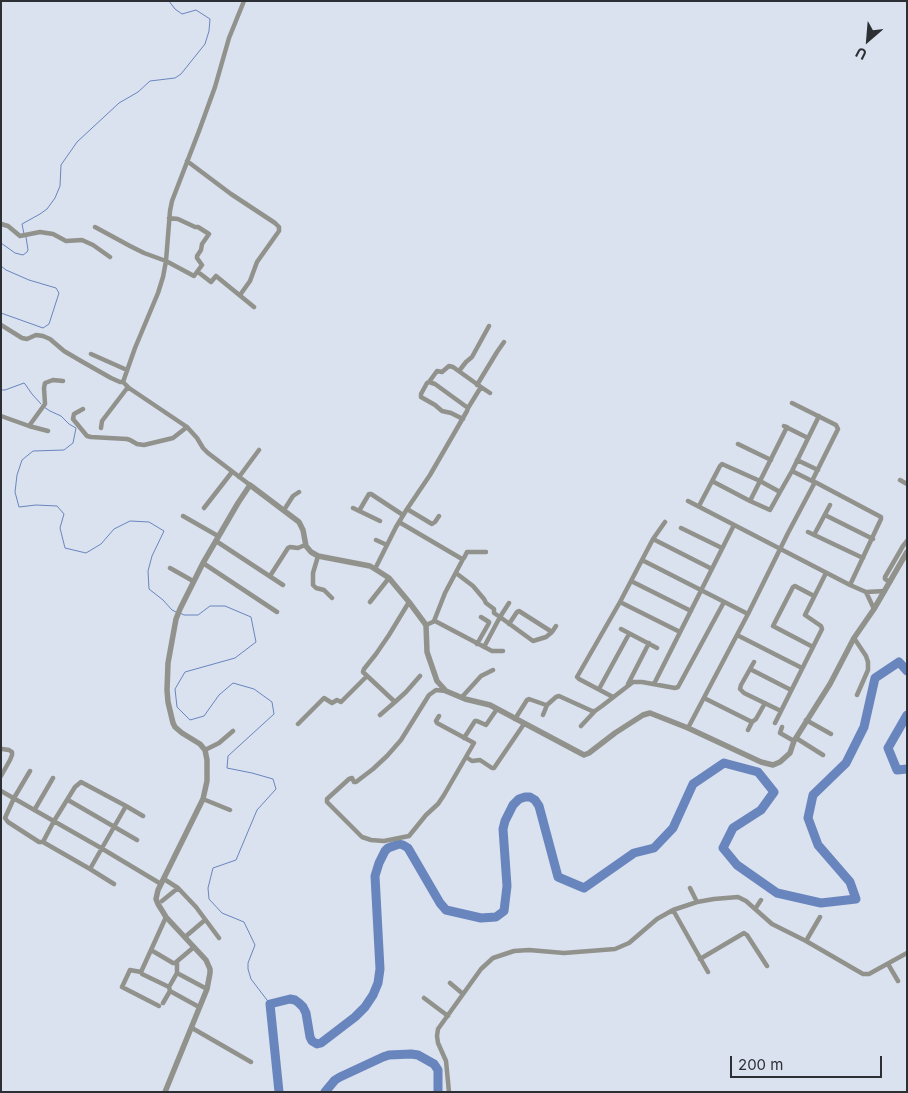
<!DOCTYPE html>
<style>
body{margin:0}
#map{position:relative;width:908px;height:1093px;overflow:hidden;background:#dae1ef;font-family:Inter,sans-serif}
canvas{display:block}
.frame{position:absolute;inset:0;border:2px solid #2c2f34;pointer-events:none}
.north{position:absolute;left:843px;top:15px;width:50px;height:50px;-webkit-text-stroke:4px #dae1ef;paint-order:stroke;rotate:207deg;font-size:14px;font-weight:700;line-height:20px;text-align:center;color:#2c2f34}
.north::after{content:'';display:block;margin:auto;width:18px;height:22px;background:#2c2f34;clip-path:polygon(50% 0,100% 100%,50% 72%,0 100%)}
.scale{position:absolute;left:730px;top:1056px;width:152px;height:22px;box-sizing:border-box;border:2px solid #2c2f34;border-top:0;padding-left:6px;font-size:15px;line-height:18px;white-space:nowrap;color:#2c2f34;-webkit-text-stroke:4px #dae1ef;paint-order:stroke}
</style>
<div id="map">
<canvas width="908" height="1093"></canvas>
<div class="frame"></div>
<div class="north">U</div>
<div class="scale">200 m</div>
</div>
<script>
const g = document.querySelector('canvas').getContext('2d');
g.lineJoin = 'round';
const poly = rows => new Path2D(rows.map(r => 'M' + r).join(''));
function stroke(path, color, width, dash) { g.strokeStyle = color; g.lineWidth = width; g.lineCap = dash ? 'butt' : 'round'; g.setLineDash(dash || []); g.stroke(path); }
stroke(poly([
 [24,234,22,224,40,214,47,209,55,198,60,186,61,165,77,142,119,103,138,92,150,81,175,78,181,74,205,44,209,31,210,19,196,10,182,14,175,9,169,1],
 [1,243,15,253,23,255,27,252,28,250,26,237],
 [1,266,6,270,29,280,56,288,59,293,49,324,43,328,1,313],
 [1,390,5,390,24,383,25,384,32,394,41,404],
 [44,407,50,411,61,416,69,424,76,428,73,443,64,450,33,451,22,460,17,475,15,492,19,507,36,505,57,506,64,514,60,528,65,548,86,553,101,544,114,529,130,521,149,522,164,531,152,556,148,571,149,589,163,600,172,610,176,612],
 [180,613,184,615,198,615,210,606,225,606,251,617,256,642,235,658,185,672,175,689,177,707,190,720,204,716,219,695,233,683,254,689,272,702,274,714,228,756,227,768,252,773,273,779,276,789,257,810,236,860,213,868,208,888,209,899,222,913,244,922,255,945,248,963,248,969,251,979,270,1004]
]), '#6985bd', 1);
stroke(poly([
 [907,715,888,748,897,770,907,769],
 [279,1092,270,1004,290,999,295,1000,299,1003,303,1007,306,1013,310,1037,312,1041,317,1044,321,1043,355,1017,365,1007,373,995,378,983,380,969,375,876,379,863,385,851,388,848,399,844,403,845,408,848,440,903,446,910,481,918,496,917,504,911,507,886,503,829,505,821,513,805,519,799,525,797,530,797,535,800,539,806,558,877,584,888,634,853,654,848,673,828,693,784,724,763,758,772,774,792,761,810,733,828,723,848,737,865,777,893,821,903,856,899,850,882,818,845,808,818,813,795,846,763,864,727,875,678,899,662,907,671],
 [325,1092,335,1080,340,1077,383,1057,389,1055,411,1054,418,1055,434,1064,438,1070,438,1092]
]), '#6985bd', 9);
stroke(poly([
 [244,1,229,38,215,87,199,131,172,201,170,211,166,261,163,277,158,293,135,348,123,382,129,388,187,427,197,438,203,448,208,453,250,485],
 [187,161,231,194,275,223,279,227,279,231,257,262,250,281,240,295],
 [1,224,8,226,20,236,40,232,53,234,66,241,82,240,93,245,110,257],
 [95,227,130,246,144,253,166,261,194,276,202,265,197,258,197,256,201,250,202,244,209,234,198,227,195,227,178,219,169,218],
 [198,272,211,282,216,276,254,307],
 [1,325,22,338,27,339,36,335,43,336,50,339,64,351,81,361,111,378,120,382,123,382],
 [91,354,127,370],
 [459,371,466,362,472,357,489,326],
 [429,382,437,371,442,372,449,366,453,367,481,387,468,408],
 [477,385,497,352,504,342],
 [481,387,490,393],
 [83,409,74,414,73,419,87,436,91,437,127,439,130,440,137,444,144,445,173,438,187,427],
 [1,416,29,426,48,431],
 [29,426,45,404,44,388,45,383,53,380,63,381],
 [784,426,808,438],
 [101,428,102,421,128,387],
 [738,444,771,460],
 [797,460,818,470],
 [792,471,812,481],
 [239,477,259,450],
 [900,480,907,484],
 [712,481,750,501],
 [815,482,881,517,881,519,850,585],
 [780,492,770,510,750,501,787,427],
 [688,501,850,585,866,592,885,591],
 [699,506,720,466,722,464,760,481,780,492,792,471,819,416],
 [204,508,232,472],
 [353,508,380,521],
 [407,509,432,524,435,522,439,516],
 [284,510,293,496,299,492],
 [359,511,369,494,371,494,403,515],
 [825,515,873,539],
 [183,516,218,536],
 [399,522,462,559,464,558,467,552,486,552],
 [681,528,722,548],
 [808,532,863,558],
 [814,535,830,505],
 [653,539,712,569],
 [376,540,387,545],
 [216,541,283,585],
 [318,556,313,573,313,585,316,588,324,590,332,598],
 [642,560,748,614],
 [203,563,277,612],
 [170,568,193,581],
 [375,569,396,527,407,509,430,475,467,411,468,408,435,384,429,382,427,383,421,394,421,397,435,405,442,411,451,413,463,419],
 [456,573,473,586,484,599,486,603,494,609,494,613,500,617,509,603],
 [270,576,288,548,290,547,298,548,305,545],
 [631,581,653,539,665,522],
 [890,582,885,579,885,577,903,546,907,541],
 [866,592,874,609],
 [370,602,389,578],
 [409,602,389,635,376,654,364,669,363,672,395,702,406,692,420,676],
 [434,621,445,593,463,559],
 [509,624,517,612,519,611,552,632],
 [426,625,435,621,492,651,503,651],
 [621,629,657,648],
 [680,632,620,602,631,581,691,611],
 [737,635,802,668],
 [854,638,866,656,868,662,868,670,857,695],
 [477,644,489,623,489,622,481,617],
 [484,647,500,617,533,641,546,637,552,632,556,626],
 [813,647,773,626,793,587,795,586,814,596],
 [754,662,741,685,740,689,744,693,781,711,822,629,821,626,805,615,826,573],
 [750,669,791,690],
 [628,684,649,643],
 [654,684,734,525],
 [599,689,629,634],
 [462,697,481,676,493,670],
 [613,697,579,679,577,677,620,602],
 [704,698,752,722,756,719,765,703],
 [380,715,395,702],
 [543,715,547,705],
 [439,716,436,721,437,723,474,743,444,795,438,804,426,815,409,836,384,841,371,840,362,837,327,802,327,799,349,779,352,778,354,782,356,782,373,769,387,756,401,740,429,695,436,690,446,691],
 [515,719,527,700,529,699,546,705,547,705,556,697,559,696,592,711,595,711,602,706,633,682,642,682,675,688,678,687,724,602],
 [806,720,831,734],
 [775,723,781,711],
 [298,724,324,698,332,703,337,700,341,702,367,676],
 [581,726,595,711],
 [782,727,780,733,794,741],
 [688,728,748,614,788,533,815,482,812,481,838,429,836,425,792,403],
 [748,730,752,722],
 [464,738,475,721,477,721,486,725,497,709],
 [796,738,823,755],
 [205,750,219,743,233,731],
 [466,757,472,761,480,760,492,768,494,768,524,724],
 [30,771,14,798,5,818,8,822,39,842,43,842,44,840,54,821,75,787,81,782,126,806,90,869,43,842],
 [1,776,10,760,12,755,12,752,9,750,2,749],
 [1,791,101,848,161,884],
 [203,799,230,810],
 [68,800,137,840],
 [126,806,143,816],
 [35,809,53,778],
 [90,869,114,884],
 [164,879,178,888,196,907,219,938],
 [690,888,697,902],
 [162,901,178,888],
 [755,909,761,900],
 [673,910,708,972],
 [166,917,141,972,142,974,169,987],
 [185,937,205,920],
 [806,941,820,917],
 [151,950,173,963,175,963,194,947],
 [700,959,744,933,747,935,767,966],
 [177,963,177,973,169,987,170,991,199,1007],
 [888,964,898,981],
 [141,972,130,970,122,987,159,1006],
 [177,973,207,989],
 [450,983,463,994],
 [424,998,448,1016],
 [163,1003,170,991],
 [192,1028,251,1062],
 [449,1092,446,1061,438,1043,437,1036,438,1029,481,969,493,958,514,951,529,950,564,953,615,949,629,943,657,919,673,910,697,902,714,899,738,897,746,901,772,924,806,941,863,974,869,974,907,953]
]), '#91928c', 4.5);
stroke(poly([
 [165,1092,207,989,210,973,210,969,206,960,166,917,158,904,156,899,158,890,203,799,207,781,207,760,205,750,200,744,182,733,175,727,173,723,168,702,167,690,168,663,176,619,180,609,203,563,238,503,250,485,299,522,303,530,306,546,311,552,318,556,370,566,375,569,389,578,409,602,426,625,427,652,437,681,446,691,465,699,490,705,584,755,589,753,615,733,643,715,650,713,688,728,761,762,773,765,780,762,790,753,794,741,830,684,854,638,874,609,907,552]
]), '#91928c', 5.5);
</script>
